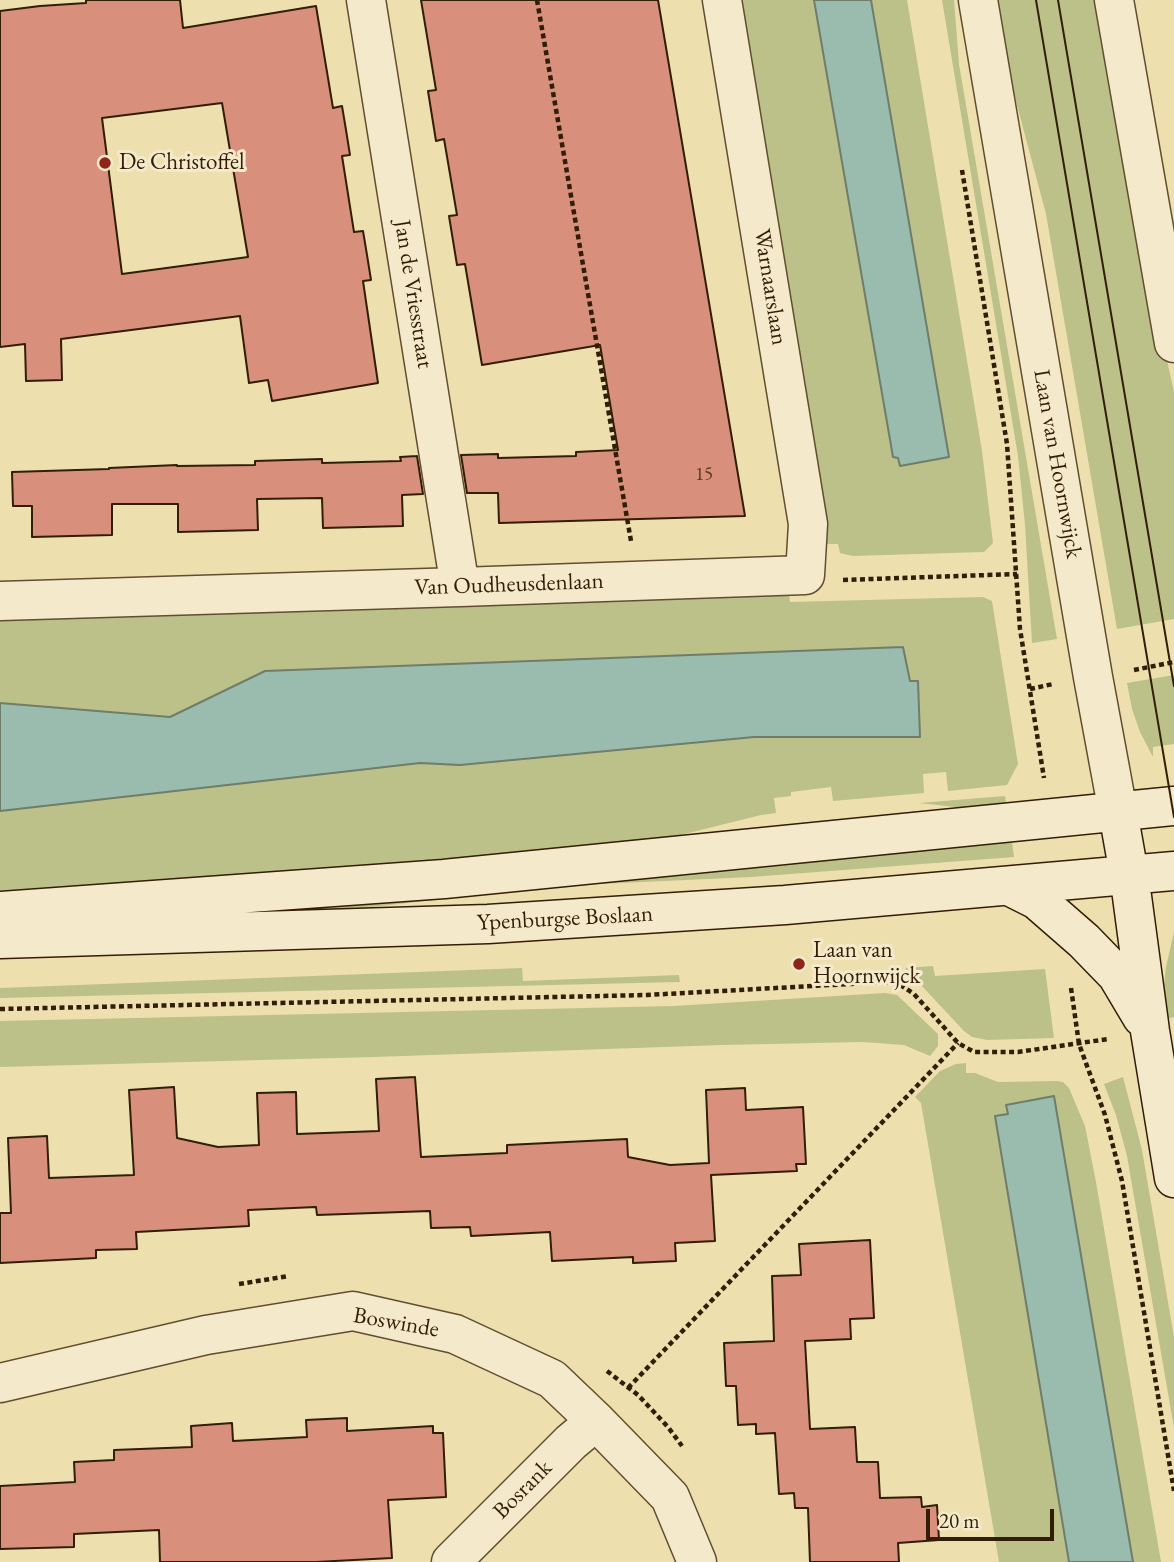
<!DOCTYPE html>
<style>
body{margin:0}
#map{position:relative;width:1174px;height:1562px;overflow:hidden;background:#eedfaf;font-family:"EB Garamond",serif}
canvas{display:block}
.scale{position:absolute;left:926px;top:1509px;width:128px;height:32px;box-sizing:border-box;border:4px solid #321e05;border-top:0;padding-left:9px;font-size:21px;line-height:24px;white-space:nowrap;color:#321e05;-webkit-text-stroke:5px #f4eacb;paint-order:stroke}
</style>
<div id="map">
<canvas width="1174" height="1562"></canvas>
<div class="scale">20 m</div>
</div>
<script>
const g = document.querySelector('canvas').getContext('2d');
g.lineJoin = 'round';
function fillPath(path, color) { g.fillStyle = color; g.fill(path, 'evenodd'); }
const poly = rows => new Path2D(rows.map(r => 'M' + r).join(''));
function stroke(path, color, width, dash) { g.strokeStyle = color; g.lineWidth = width; g.lineCap = dash ? 'butt' : 'round'; g.setLineDash(dash || []); g.stroke(path); }
function drawText(font, color, halo, rows, align = 'center') {
  g.font = font + ' "EB Garamond",serif'; g.lineWidth = 6; g.setLineDash([]); g.textBaseline = 'middle'; g.strokeStyle = halo; g.fillStyle = color; for (const [text, x, y, turn = 0] of rows) {
    g.save(); g.translate(x, y); g.rotate((+turn || 0) * Math.PI / 180); g.textAlign = isNaN(turn) ? turn : align; if (halo) g.strokeText(text, 0, 0); g.fillText(text, 0, 0); g.restore();
  }
}
fillPath(poly([
 [735,0,814,0,893,457,898,458,900,466,949,457,871,0,907,0,982,451,993,543,984,552,853,556,840,553,838,544,827,544],
 [942,0,954,0,959,64,1057,639,1032,643,1025,525,1018,456],
 [989,0,1103,0,1160,329,1174,392,1174,619,1117,629,1046,214],
 [789,592,790,602,983,597,992,601,1018,764,1007,785,948,791,946,772,923,774,924,793,833,801,831,787,791,792,791,796,774,798,776,813,761,815,632,847,0,901,0,811,420,763,460,765,754,737,920,737,917,681,910,681,903,647,265,671,170,717,0,703,0,614],
 [1174,675,1174,744,1153,747,1153,757,1140,732,1132,709,1127,683],
 [1005,796,1007,808,991,811,919,803],
 [1011,835,1014,857,751,877,556,886,311,914,58,920],
 [1174,932,1174,1017,1166,1019,1164,985,1166,967],
 [933,966,935,976,1045,969,1054,1038,987,1040,972,1037,964,1031,905,968],
 [522,968,523,981,679,975,680,982,0,998,0,988],
 [885,993,897,995,938,1034,938,1046,930,1056,904,1045,863,1042,722,1045,374,1057,0,1067,0,1021,674,1006],
 [966,1063,966,1073,975,1073,998,1082,1057,1081,1063,1082,1069,1088,1085,1126,1096,1182,1161,1562,1133,1562,1054,1096,1007,1105,1008,1114,995,1116,1069,1562,999,1562,921,1103,915,1097,940,1071,956,1064],
 [1123,1077,1142,1150,1174,1337,1174,1428,1127,1156,1116,1115,1104,1084]
]), '#bbc189');
const water = poly([
 [814,0,871,0,949,457,900,466,898,458,893,457,814,0],
 [903,647,910,681,918,681,920,737,754,737,460,765,420,763,0,811,0,703,170,717,265,671,903,647],
 [1054,1096,1133,1562,1069,1562,995,1116,1008,1114,1006,1105,1054,1096]
]);
fillPath(water, '#99bcae');
stroke(water, '#707d6a', 2);
const building = poly([
 [86,0,180,0,183,28,316,6,333,108,342,106,346,130,350,155,342,156,354,232,363,231,367,255,371,280,363,281,378,383,272,401,268,380,249,383,240,316,61,339,62,380,26,381,25,344,0,347,0,11,40,6,86,3,86,0],
 [222,103,248,257,122,274,102,118,222,103],
 [421,0,658,0,745,516,499,523,498,493,467,493,461,455,498,454,498,458,576,456,576,452,618,450,600,345,482,365,465,264,457,265,449,216,457,215,444,139,436,141,428,91,436,90,421,0],
 [417,456,423,494,402,495,403,526,323,528,322,498,257,499,258,530,178,532,178,504,112,504,112,535,32,537,32,506,13,506,12,472,109,469,109,468,177,465,177,466,255,465,255,461,322,459,322,463,401,461,400,457,417,456],
 [415,1077,421,1157,507,1153,507,1145,627,1139,628,1157,670,1165,709,1163,706,1090,745,1088,746,1110,803,1107,806,1164,796,1164,797,1171,711,1175,715,1241,675,1243,676,1261,633,1263,633,1257,552,1261,550,1232,471,1236,470,1227,431,1228,430,1211,317,1215,316,1207,248,1210,249,1226,136,1232,137,1249,96,1250,96,1258,0,1263,0,1213,11,1213,8,1138,47,1136,49,1178,134,1175,129,1090,174,1087,177,1138,218,1147,259,1145,257,1093,296,1092,297,1134,379,1131,376,1079,415,1077],
 [870,1240,874,1318,850,1319,851,1339,805,1341,810,1429,855,1427,857,1462,878,1462,880,1498,921,1497,922,1507,937,1505,939,1540,898,1543,899,1562,810,1562,808,1508,795,1508,794,1493,779,1494,775,1433,756,1434,756,1424,738,1425,736,1386,726,1386,724,1343,774,1341,772,1276,801,1275,799,1244,870,1240],
 [347,1418,347,1431,433,1426,433,1433,443,1433,446,1497,388,1500,392,1558,316,1562,160,1562,159,1530,74,1534,74,1547,0,1549,0,1486,75,1482,74,1462,114,1460,114,1450,192,1447,191,1426,232,1423,233,1441,307,1437,306,1420,347,1418]
]);
fillPath(building, '#d8907d');
stroke(building, '#321e05', 2);
const minor = poly([
 [366,0,460,587],
 [978,0,1093,677,1118,812],
 [1114,0,1174,343],
 [0,601,460,587,805,575,808,524,722,0],
 [0,1383,206,1335,353,1311,455,1334,552,1379,596,1421,670,1497,697,1562],
 [451,1562,571,1442,596,1421]
]);
const secondary = poly([
 [1118,812,1129,874,1150,1031,1174,1178],
 [1009,886,1037,900,1084,941,1117,975,1142,1017],
 [0,911,444,879,1174,806],
 [0,939,488,924,785,905,1174,871]
]);
stroke(minor, '#614e30', 41);
stroke(secondary, '#321e05', 41);
stroke(poly([
 [537,0,631,541],
 [962,170,1007,444,1020,629,1044,778],
 [843,580,1017,574],
 [1134,670,1174,662],
 [1030,689,1053,684],
 [1071,988,1079,1044,1105,1115,1122,1181,1174,1491],
 [0,1009,647,995,886,982,899,984,914,994,958,1043,974,1052,1018,1052,1108,1039],
 [239,1284,289,1276],
 [607,1371,638,1395,668,1427,682,1446],
 [628,1388,958,1043]
]), '#321e05', 4.5, [5, 3.5]);
stroke(minor, '#f4eacb', 38);
stroke(secondary, '#f4eacb', 38);
stroke(poly([
 [1036,0,1174,817],
 [1058,0,1174,686]
]), '#321e05', 2);
for (const [x, y, r, color] of [
 [105,163,7,"#8f2418"],
 [799,964,7,"#8f2418"]
]) { const dot = new Path2D(); dot.arc(x, y, r, 0, 2 * Math.PI); g.fillStyle = color; g.fill(dot); stroke(dot, '#f4eacb', 2.5); }
drawText('19px', '#5c3a23', null, [
 ["15",704,475]
]);
drawText('23px', '#321e05', '#f4eacb', [
 ["De Christoffel",119,163],
 ["Laan van",813,951],
 ["Hoornwijck",813,977]
], 'left');
drawText('23px', '#321e05', '#f4eacb', [
 ["Warnaarslaan",770,287,81],
 ["Jan de Vriesstraat",413,294,81],
 ["Laan van Hoornwijck",1057,464,80],
 ["Van Oudheusdenlaan",509,585,-2],
 ["Ypenburgse Boslaan",565,919,-3],
 ["Boswinde",396,1323,10],
 ["Bosrank",523,1490,-45]
]);
</script>
